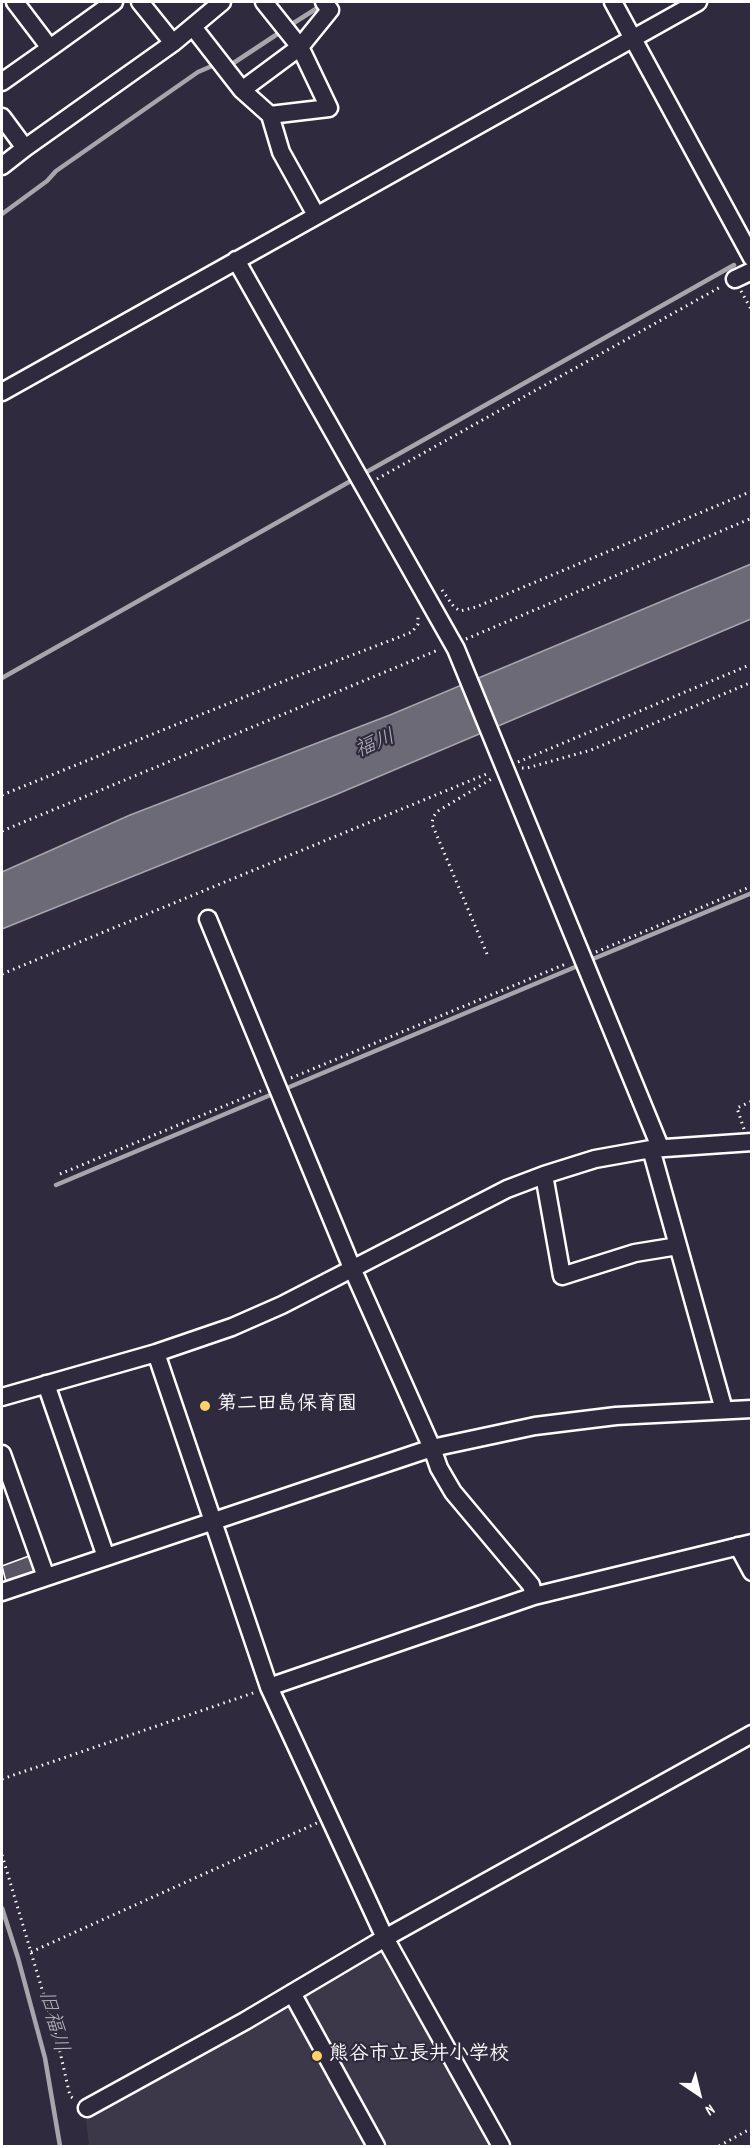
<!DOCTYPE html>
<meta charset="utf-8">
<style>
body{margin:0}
#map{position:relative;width:753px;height:2148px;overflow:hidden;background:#2f2a3d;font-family:Dekko,sans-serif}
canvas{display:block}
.frame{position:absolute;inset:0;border:3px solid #fff;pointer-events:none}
.north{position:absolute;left:669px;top:2064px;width:60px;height:60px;-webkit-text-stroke:4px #2f2a3d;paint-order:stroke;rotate:145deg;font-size:16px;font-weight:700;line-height:24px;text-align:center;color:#fff}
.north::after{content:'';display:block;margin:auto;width:21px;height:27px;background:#fff;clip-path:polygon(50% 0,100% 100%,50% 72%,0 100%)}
</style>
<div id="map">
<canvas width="753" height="2148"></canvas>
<div class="frame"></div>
<div class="north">N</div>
</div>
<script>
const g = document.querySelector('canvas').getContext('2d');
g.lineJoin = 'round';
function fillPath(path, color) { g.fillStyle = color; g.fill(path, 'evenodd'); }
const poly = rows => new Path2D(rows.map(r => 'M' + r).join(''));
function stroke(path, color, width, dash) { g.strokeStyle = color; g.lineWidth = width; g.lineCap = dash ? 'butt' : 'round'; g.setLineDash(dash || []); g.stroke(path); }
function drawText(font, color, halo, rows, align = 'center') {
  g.font = font + ' Dekko,"Klee One",sans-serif'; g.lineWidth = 4.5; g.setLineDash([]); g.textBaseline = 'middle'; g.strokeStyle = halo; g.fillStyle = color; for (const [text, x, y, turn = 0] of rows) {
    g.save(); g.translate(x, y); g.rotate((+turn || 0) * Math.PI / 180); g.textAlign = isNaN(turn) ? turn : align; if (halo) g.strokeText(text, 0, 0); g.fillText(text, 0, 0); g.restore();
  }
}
fillPath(poly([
 [376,1952,382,1952,492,2146,89,2146,86,2120,92,2113]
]), '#3c3749');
const water = poly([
 [751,564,751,619,335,795,2,929,2,872,130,815,390,715,751,564]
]);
fillPath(water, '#6d6a77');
stroke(water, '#a7a6ad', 1.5);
stroke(poly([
 [289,26,322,5],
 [229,66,282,31],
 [2,214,47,181,56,171,198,72,212,66,218,67],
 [363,474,734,265],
 [2,678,356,478],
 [588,961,752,893],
 [56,1185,580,965],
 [2,1908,18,1958,45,2058,60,2146]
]), '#a7a6ad', 4.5);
const building = poly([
 [29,1556,35,1573,7,1586,2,1566,29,1556]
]);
fillPath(building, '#595564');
stroke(building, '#fff', 1.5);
const minor = poly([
 [140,2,173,43],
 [264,2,300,47,329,108,270,115],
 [613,2,752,258],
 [193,27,242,90,270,115,281,152,316,215],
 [50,48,114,2],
 [2,82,50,48,15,2],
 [242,90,300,47,330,10,324,2],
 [2,117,25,148,173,43,222,2],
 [2,166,25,148],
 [236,260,456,649,660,1147],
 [735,279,752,271],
 [2,392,698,2],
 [208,919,352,1268,432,1448,439,1468,453,1492,531,1585,534,1596],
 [651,1149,724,1410],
 [544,1175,562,1276,635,1253,678,1246],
 [156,1353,269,1687,385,1938,501,2146],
 [46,1384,106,1557],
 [2,1397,156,1353,232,1327,282,1305,507,1189,544,1175,595,1159,651,1149,752,1142],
 [2,1454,46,1577],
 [738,1546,752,1572],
 [2,1592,432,1448,535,1426,616,1416,752,1409],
 [269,1687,534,1596,752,1543],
 [292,1993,376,2146],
 [87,2108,245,2021,385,1938,752,1734]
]);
stroke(minor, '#fff', 21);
stroke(poly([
 [741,291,752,311],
 [377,479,722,286],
 [442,590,454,607,460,611,476,607,752,491],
 [466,639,752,518],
 [518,762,752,664],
 [522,768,527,768,591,750,752,682],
 [2,795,284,681,402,636,412,632,418,624,418,614],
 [2,831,438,650],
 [596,952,752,886],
 [487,954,432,824,433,817,438,811,493,778],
 [2,974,489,773],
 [291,1078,568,963],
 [744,1129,737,1108,752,1101],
 [60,1174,263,1090],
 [2,1779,256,1692],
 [2,1855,58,2043,70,2096,74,2099],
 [31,1952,317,1823],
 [719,2146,752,2128]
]), '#fff', 3, [1.5, 4.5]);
stroke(minor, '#2f2a3d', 16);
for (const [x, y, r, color] of [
 [205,1406,6,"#ffd166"],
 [317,2056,6,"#ffd166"]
]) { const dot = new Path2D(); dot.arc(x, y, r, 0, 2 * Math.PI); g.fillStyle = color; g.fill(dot); stroke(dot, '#2f2a3d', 2); }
drawText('bold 20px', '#fff', '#2f2a3d', [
 ["第二田島保育園",217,1406],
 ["熊谷市立長井小学校",329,2056]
], 'left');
drawText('italic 21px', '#b6b4bb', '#2f2a3d', [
 ["福川",376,746,-23],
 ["旧福川",51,2022,75]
]);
</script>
